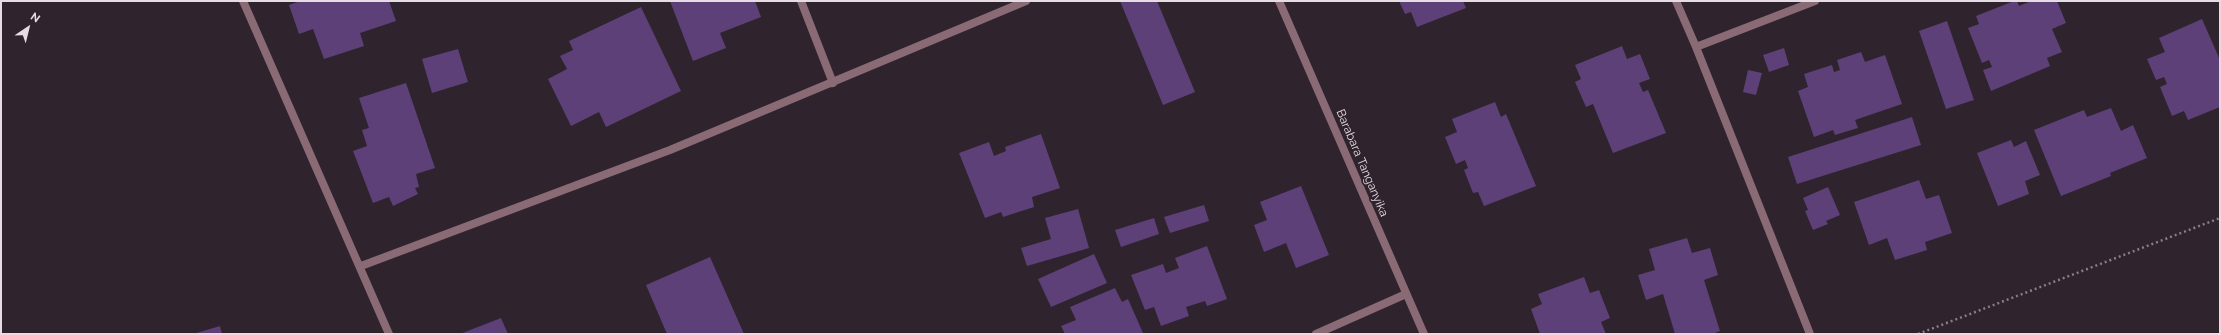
<!DOCTYPE html>
<style>
body{margin:0}
#map{position:relative;width:2221px;height:335px;overflow:hidden;background:#2f232d;font-family:Raleway,sans-serif}
canvas{display:block}
.frame{position:absolute;inset:0;border:2px solid #e5dde3;pointer-events:none}
.north{position:absolute;left:8px;top:8px;width:40px;height:40px;-webkit-text-stroke:3px #2f232d;paint-order:stroke;rotate:35deg;font-size:11px;font-weight:700;line-height:16px;text-align:center;color:#e5dde3}
.north::after{content:'';display:block;margin:auto;width:14px;height:18px;background:#e5dde3;clip-path:polygon(50% 0,100% 100%,50% 72%,0 100%)}
</style>
<div id="map">
<canvas width="2221" height="335"></canvas>
<div class="frame"></div>
<div class="north">N</div>
</div>
<script>
const g = document.querySelector('canvas').getContext('2d');
g.lineJoin = 'round';
function fillPath(path, color) { g.fillStyle = color; g.fill(path, 'evenodd'); }
const poly = rows => new Path2D(rows.map(r => 'M' + r).join(''));
function stroke(path, color, width, dash) { g.strokeStyle = color; g.lineWidth = width; g.lineCap = dash ? 'butt' : 'round'; g.setLineDash(dash || []); g.stroke(path); }
function drawText(font, color, halo, rows, align = 'center') {
  g.font = font + ' Raleway,sans-serif'; g.lineWidth = 3.5; g.setLineDash([]); g.textBaseline = 'middle'; g.strokeStyle = halo; g.fillStyle = color; for (const [text, x, y, turn = 0] of rows) {
    g.save(); g.translate(x, y); g.rotate((+turn || 0) * Math.PI / 180); g.textAlign = isNaN(turn) ? turn : align; if (halo) g.strokeText(text, 0, 0); g.fillText(text, 0, 0); g.restore();
  }
}
fillPath(poly([
 [300,1,389,1,396,21,360,33,364,46,324,59,313,29,299,34,289,5],
 [670,1,755,1,761,17,720,33,726,48,693,61],
 [1120,1,1157,1,1195,92,1163,105],
 [1399,1,1463,1,1466,8,1417,27,1411,12,1405,14],
 [2014,1,2017,1,2019,6,2031,1,2057,1,2066,23,2052,29,2062,52,2047,58,2050,66,1991,91,1983,70,1992,67,1989,60,1982,63,1968,28,1979,24,1976,16],
 [641,7,681,91,606,127,599,112,571,126,548,79,567,69,560,56,573,50,569,41],
 [2202,19,2220,60,2220,107,2188,120,2184,111,2172,116,2160,87,2167,84,2164,77,2156,80,2147,59,2165,52,2159,38],
 [1947,21,1974,100,1946,109,1919,31],
 [1622,46,1627,59,1640,54,1650,79,1639,83,1643,92,1648,90,1666,133,1613,153,1593,104,1586,107,1575,82,1581,79,1575,65],
 [1784,48,1789,65,1769,72,1763,55],
 [458,49,468,82,432,93,422,59],
 [1861,52,1865,62,1885,55,1902,104,1855,120,1858,128,1835,135,1833,130,1814,137,1798,91,1808,87,1804,74,1832,65,1834,72,1840,70,1837,60],
 [1748,70,1762,73,1756,95,1743,92],
 [406,83,435,168,416,174,419,187,415,188,418,194,393,206,389,197,373,203,353,151,367,146,362,130,369,128,359,98],
 [1495,102,1501,117,1506,114,1536,186,1484,206,1478,192,1473,193,1464,170,1468,168,1465,160,1456,164,1445,137,1457,132,1452,119],
 [2111,108,2121,131,2133,125,2147,158,2110,173,2111,176,2061,196,2034,130,2084,110,2087,117],
 [1912,117,1921,145,1797,184,1788,157],
 [1041,134,1060,188,1032,197,1034,207,1003,217,1001,212,985,218,959,153,989,142,994,156,1006,151,1005,147],
 [2011,140,2014,147,2026,141,2040,175,2025,181,2029,194,1998,206,1977,153],
 [1919,180,1926,199,1939,195,1952,233,1925,242,1927,250,1895,260,1887,238,1869,245,1854,202],
 [1301,186,1329,255,1296,268,1286,243,1264,252,1254,225,1267,220,1260,202],
 [1828,187,1840,215,1826,221,1828,224,1813,230,1805,211,1808,210,1803,198],
 [1204,205,1209,221,1170,233,1164,217],
 [1078,209,1089,248,1027,266,1021,248,1051,239,1045,218],
 [1154,218,1159,234,1121,247,1115,230],
 [1687,238,1692,253,1710,248,1718,275,1704,280,1720,331,1712,334,1675,334,1663,294,1646,300,1638,275,1655,270,1649,249],
 [1207,246,1227,299,1207,306,1205,301,1186,307,1189,316,1161,326,1154,307,1145,310,1131,275,1163,264,1166,273,1179,268,1175,258],
 [1094,254,1107,283,1051,307,1038,279],
 [710,257,744,334,667,334,646,285],
 [1584,277,1590,293,1599,290,1610,318,1601,322,1606,334,1540,334,1531,309,1542,304,1538,294],
 [1115,288,1122,302,1128,299,1143,333,1065,334,1061,326,1076,320,1070,307],
 [501,318,508,334,460,334],
 [220,326,222,334,193,334]
]), '#5d4078');
stroke(poly([
 [1918,334,2220,218]
]), '#887e86', 2.5, [2, 3]);
stroke(poly([
 [243,1,389,334],
 [801,1,833,83],
 [1279,1,1424,334],
 [1676,1,1696,47,1810,334],
 [1696,47,1815,1],
 [361,266,670,150,1026,1],
 [1316,334,1406,294]
]), '#8a6a74', 8);
drawText('12px', '#e5dde3', '#2f232d', [
 ["Barabara Tanganyika",1362,163,67]
]);
</script>
